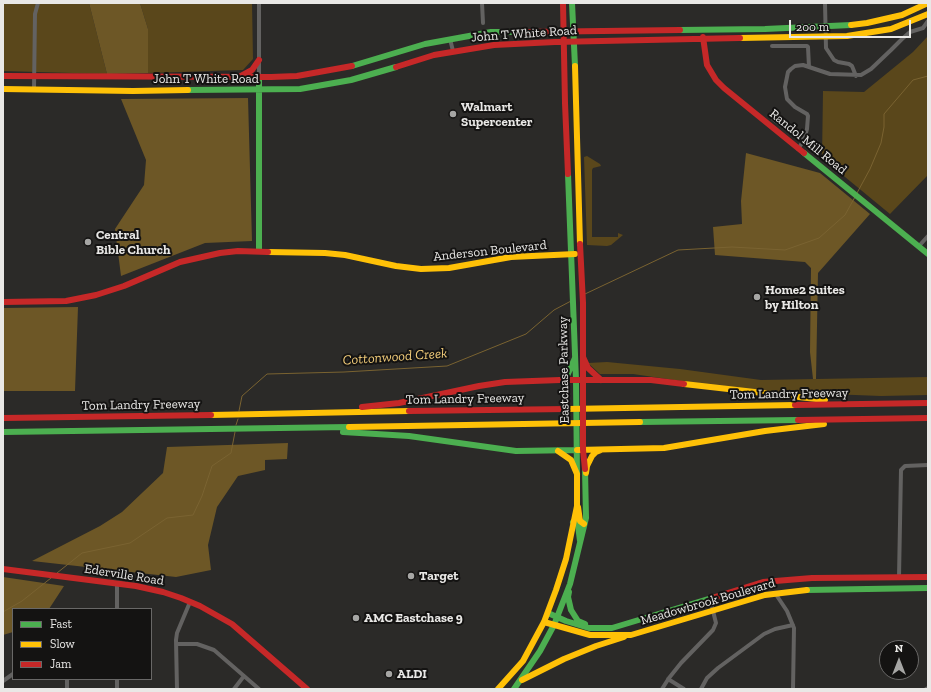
<!DOCTYPE html>
<style>
body{margin:0}
#map{position:relative;width:931px;height:692px;overflow:hidden;background:#2b2a28;font-family:"Zilla Slab",serif}
canvas{display:block}
.frame{position:absolute;inset:0;border:4px solid #e9e8e6;pointer-events:none}
.legend{position:absolute;left:12px;top:608px;width:140px;height:72px;box-sizing:border-box;background:#141312;border:1px solid #696867;margin:0;padding:5px 7px;list-style:none;font-size:12px;color:#e9e8e6}
.legend li{display:flex;align-items:center;gap:8px;height:20px}
.legend b{width:20px;border:1px solid #696867}
.north{position:absolute;left:879px;top:640px;width:40px;height:40px;box-sizing:border-box;background:#141312;border:1px solid #696867;border-radius:50%;rotate:0deg;font-size:11px;font-weight:700;line-height:16px;text-align:center;color:#e9e8e6}
.north::after{content:'';display:block;margin:auto;width:14px;height:18px;background:#a6a6a4;clip-path:polygon(50% 0,100% 100%,50% 72%,0 100%)}
.scale{position:absolute;left:789px;top:20px;width:122px;height:18px;box-sizing:border-box;border:2px solid #e9e8e6;border-top:0;padding-left:5px;font-size:12px;line-height:14px;white-space:nowrap;color:#e9e8e6;-webkit-text-stroke:3px #141312;paint-order:stroke}
</style>
<div id="map">
<canvas width="931" height="692"></canvas>
<div class="frame"></div>
<ul class="legend">
<li><b style="height:5px;background:#4caf50"></b>Fast</li>
<li><b style="height:5px;background:#ffc107"></b>Slow</li>
<li><b style="height:5px;background:#c62828"></b>Jam</li>
</ul>
<div class="north">N</div>
<div class="scale">200 m</div>
</div>
<script>
const g = document.querySelector('canvas').getContext('2d');
g.lineJoin = 'round';
function fillPath(path, color) { g.fillStyle = color; g.fill(path, 'evenodd'); }
const poly = rows => new Path2D(rows.map(r => 'M' + r).join(''));
function stroke(path, color, width, dash) { g.strokeStyle = color; g.lineWidth = width; g.lineCap = dash ? 'butt' : 'round'; g.setLineDash(dash || []); g.stroke(path); }
function drawText(font, color, halo, rows, align = 'center') {
  g.font = font + ' "Zilla Slab",serif'; g.lineWidth = 4; g.setLineDash([]); g.textBaseline = 'middle'; g.strokeStyle = halo; g.fillStyle = color; for (const [text, x, y, turn = 0] of rows) {
    g.save(); g.translate(x, y); g.rotate((+turn || 0) * Math.PI / 180); g.textAlign = isNaN(turn) ? turn : align; if (halo) g.strokeText(text, 0, 0); g.fillText(text, 0, 0); g.restore();
  }
}
fillPath(poly([
 [3,3,89,3,107,74,3,71],
 [140,3,252,3,253,59,243,70,148,73,148,29],
 [928,36,928,175,890,214,822,158,823,91,864,92,913,52],
 [587,156,600,164,601,166,593,168,592,170,592,237,618,237,618,233,623,235,611,245,607,246,587,245,584,157],
 [607,362,680,369,761,380,928,377,928,395,881,396,750,391,633,374,600,374,588,363]
]), '#5a471b');
fillPath(poly([
 [89,3,140,3,148,29,148,73,107,74],
 [248,98,252,241,205,243,121,276,115,229,144,185,146,160,121,99],
 [746,153,820,173,870,214,818,273,816,379,813,379,810,352,811,268,805,262,715,255,713,227,742,224,741,201],
 [78,307,75,391,3,391,3,308],
 [288,443,287,459,265,460,265,470,238,476,217,507,208,545,211,570,176,577,32,561,100,526,122,512,163,473,167,447],
 [3,577,64,586,49,609,13,609,13,632,3,635]
]), '#6d5726');
stroke(poly([
 [857,193,870,169,881,143,884,127,884,114,913,80,928,76],
 [585,294,678,250,732,247,785,250,819,238,845,215,855,197],
 [239,411,242,396,267,374,344,372,447,366,526,334,554,310,571,301],
 [236,425,238,419],
 [57,573,82,553,130,543,167,518,193,515,202,496,212,466,231,453,235,432],
 [3,612,22,601,51,578]
]), '#7a6331', 1);
stroke(poly([
 [482,3,483,23],
 [825,3,826,48,834,60,838,62,849,64,852,66,856,76],
 [450,39,453,51],
 [772,46,807,46,808,47,809,67],
 [259,77,259,3],
 [34,89,35,14,38,3],
 [773,119,797,137,804,140],
 [798,149,804,140,807,129,808,116,807,114,795,107,787,99,785,87,788,72,791,69,795,66,803,65,830,74,861,75,871,69,891,50,902,39,910,32,923,28,928,21],
 [919,246,928,236],
 [899,577,901,470,905,466,928,465],
 [775,593,787,611,794,628,793,689],
 [117,609,117,583],
 [176,644,197,644,214,650,259,689],
 [117,679,117,689],
 [668,679,684,689],
 [3,681,13,674],
 [67,689,67,679],
 [177,689,176,640,177,633,190,602],
 [234,689,244,676],
 [662,689,669,678,681,663,713,630,716,623,710,599],
 [701,689,707,678,718,668,764,634,775,629,793,625],
 [926,689,928,688]
]), '#636261', 4);
stroke(poly([
 [572,3,575,66],
 [680,30,765,29,851,25],
 [352,66,425,44,491,32,525,32],
 [259,77,259,251],
 [188,90,300,89,351,80,396,67],
 [804,153,928,254],
 [568,174,576,380,577,475],
 [560,380,566,378,575,358],
 [640,422,798,420],
 [3,432,349,427],
 [343,432,409,436,516,451,577,450],
 [573,522,578,525,580,541],
 [807,590,928,588],
 [569,592,568,597,571,610,578,621,585,624],
 [548,613,566,621,589,628,612,628,715,597],
 [514,689,540,651,554,625,570,584,586,518,585,469]
]), '#4caf50', 6);
stroke(poly([
 [851,25,867,23,902,15,928,3],
 [740,38,847,36,891,29,928,14],
 [575,66,580,244],
 [3,89,133,91,188,90],
 [268,252,325,253,345,255,396,266,421,269,449,268,511,257,575,254],
 [684,384,825,400],
 [567,409,795,405],
 [211,415,409,411],
 [349,427,640,422],
 [577,450,664,448,765,431,824,424],
 [558,451,571,460,577,474],
 [586,473,587,466,592,456,596,452,601,450],
 [578,507,580,521,584,524],
 [544,622,590,635,631,635,765,595,807,590],
 [522,680,564,659,596,646,624,637],
 [498,689,523,661,544,622,556,590,566,559,577,506,577,475]
]), '#ffc107', 6);
stroke(poly([
 [563,3,565,103,568,174],
 [525,32,680,30],
 [703,37,707,65,716,80,724,88,804,153],
 [396,67,434,55,494,45,555,42,740,38],
 [3,76,271,77,297,76,352,66],
 [241,76,252,70,259,60],
 [580,244,583,303,583,450,585,469],
 [3,302,66,301,96,295,124,286,180,262,220,253,238,251,268,252],
 [583,357,588,368,601,380],
 [795,405,928,403],
 [362,407,399,403,479,386,505,382,560,380,651,380,684,384],
 [409,411,567,409],
 [3,418,211,415],
 [798,420,928,418],
 [3,569,136,586,163,592,181,598,200,606,232,624,307,689],
 [715,597,763,582,812,578,928,577]
]), '#c62828', 6);
for (const [x, y, r, color] of [
 [453,114,4,"#a6a6a4"],
 [88,242,4,"#a6a6a4"],
 [757,297,4,"#a6a6a4"],
 [411,576,4,"#a6a6a4"],
 [356,618,4,"#a6a6a4"],
 [389,674,4,"#a6a6a4"]
]) { const dot = new Path2D(); dot.arc(x, y, r, 0, 2 * Math.PI); g.fillStyle = color; g.fill(dot); stroke(dot, '#141312', 1.5); }
drawText('13px', '#e9e8e6', '#141312', [
 ["John T White Road",524,34,-4],
 ["John T White Road",206,79],
 ["Randol Mill Road",808,142,39],
 ["Anderson Boulevard",490,251,-6],
 ["Eastchase Parkway",564,370,-91],
 ["Tom Landry Freeway",789,394,-1],
 ["Tom Landry Freeway",465,399,-1],
 ["Tom Landry Freeway",141,405,-1],
 ["Ederville Road",124,575,9],
 ["Meadowbrook Boulevard",708,602,-16]
]);
drawText('bold 13px', '#e9e8e6', '#141312', [
 ["Walmart",461,107],
 ["Supercenter",461,122],
 ["Central",96,235],
 ["Bible Church",96,250],
 ["Home2 Suites",765,290],
 ["by Hilton",765,305],
 ["Target",419,576],
 ["AMC Eastchase 9",364,618],
 ["ALDI",397,674]
], 'left');
drawText('italic 14px', '#f4ce7b', '#141312', [
 ["Cottonwood Creek",395,357,-4]
]);
</script>
